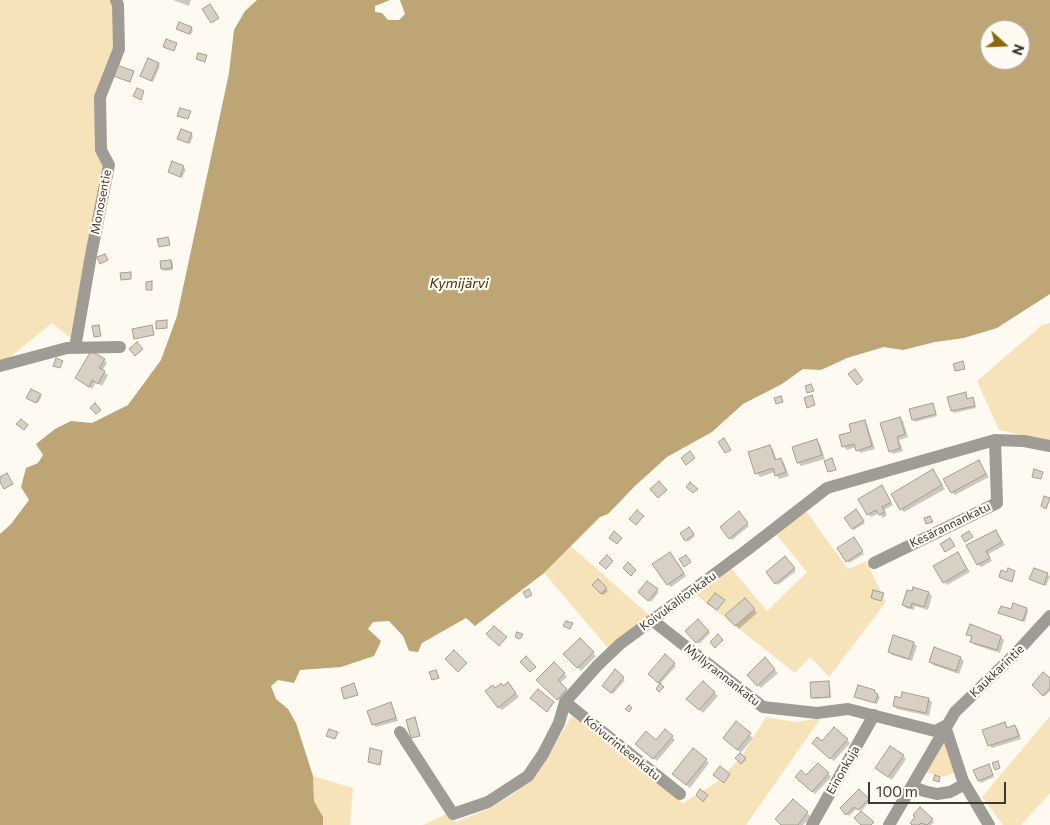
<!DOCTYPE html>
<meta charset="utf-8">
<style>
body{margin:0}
#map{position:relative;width:1050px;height:825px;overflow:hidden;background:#fefaf1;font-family:Commissioner,sans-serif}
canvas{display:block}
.north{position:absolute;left:980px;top:20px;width:50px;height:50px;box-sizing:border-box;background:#fefaf1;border:1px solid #b0ada5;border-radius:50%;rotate:110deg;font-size:14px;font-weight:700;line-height:20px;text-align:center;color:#3c3933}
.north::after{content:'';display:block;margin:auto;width:18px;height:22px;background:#8b6706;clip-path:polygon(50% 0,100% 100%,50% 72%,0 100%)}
.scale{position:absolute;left:868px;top:782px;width:138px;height:22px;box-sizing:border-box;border:2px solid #3c3933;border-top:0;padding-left:6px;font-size:15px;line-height:18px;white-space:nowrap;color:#3c3933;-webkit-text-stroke:4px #fefaf1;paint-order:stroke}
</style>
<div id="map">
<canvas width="1050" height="825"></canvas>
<div class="north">N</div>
<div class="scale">100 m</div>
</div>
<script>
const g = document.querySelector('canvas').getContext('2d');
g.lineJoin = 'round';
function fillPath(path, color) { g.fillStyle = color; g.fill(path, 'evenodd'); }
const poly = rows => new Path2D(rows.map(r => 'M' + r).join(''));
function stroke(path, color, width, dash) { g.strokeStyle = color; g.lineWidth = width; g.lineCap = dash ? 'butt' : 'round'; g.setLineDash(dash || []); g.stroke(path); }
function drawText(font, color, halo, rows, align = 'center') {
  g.font = font + ' Commissioner,sans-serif'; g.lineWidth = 4.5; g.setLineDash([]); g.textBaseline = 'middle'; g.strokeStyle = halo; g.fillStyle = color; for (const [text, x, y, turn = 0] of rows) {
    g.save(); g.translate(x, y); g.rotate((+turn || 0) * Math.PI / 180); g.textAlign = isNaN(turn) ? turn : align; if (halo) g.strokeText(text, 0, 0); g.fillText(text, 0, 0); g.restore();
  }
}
fillPath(poly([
 [0,0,113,0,117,49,98,97,107,166,74,341,52,323,10,357,0,360],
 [1050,323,1050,442,999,430,977,381,1042,325],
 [806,511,848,569,866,561,886,602,829,677,810,657,795,673,696,595,731,568,767,611,807,572,775,533],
 [571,546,649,615,609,649,544,573],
 [573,714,683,803,717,782,741,757,766,717,796,722,821,718,746,825,423,825,446,814,456,822,488,809,512,795,529,780,547,758],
 [1050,716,1050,793,1021,825,1003,825,982,797],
 [945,737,955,773,941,777,928,773,925,769],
 [313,776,353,788,350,825,323,825,322,817,314,801]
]), '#f7e3ba');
fillPath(poly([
 [257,0,390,0,375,6,375,12,382,13,388,20,399,20,405,14,400,0,1050,0,1050,294,997,328,964,338,935,342,903,350,884,347,847,358,821,370,803,369,782,384,743,404,712,432,667,457,635,486,608,514,600,517,544,573,475,626,466,618,422,643,418,652,409,651,403,636,389,621,373,622,368,629,381,641,374,656,341,667,300,670,294,683,278,680,271,686,276,699,288,709,296,723,313,776,314,801,323,817,323,825,0,825,0,534,11,524,29,500,21,487,26,468,38,463,43,455,36,444,55,429,71,421,92,423,128,405,161,360,177,316,229,73,234,30,245,11],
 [990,30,1020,30,1020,60,990,60]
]), '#bda576');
fillPath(poly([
 [173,0,191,0,189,6],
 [191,28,193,30,191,35,178,29],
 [158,64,160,66,153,82,142,76],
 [191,134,193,136,190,144,178,139],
 [173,163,186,169,182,178,169,172],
 [171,261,173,263,173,270,164,271,162,269],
 [104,360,107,363,102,371,108,375,102,386,96,382,92,389,76,378],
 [965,394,968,400,973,399,974,401,976,408,954,413,952,411],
 [40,395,42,396,38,403,30,399],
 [933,404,937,416,915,422,913,420],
 [900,418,903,421,908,437,899,440,903,451,893,454,890,451],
 [864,421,867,424,875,449,860,453,856,447,847,450,844,447,840,436,852,433],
 [817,441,820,444,825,459,801,466,798,463],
 [770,446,773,449,777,461,781,459,784,463,789,476,779,479,775,472,760,477,757,473],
 [979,462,989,477,955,495,952,492],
 [933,471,945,489,904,512,901,509],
 [882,487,893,505,884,510,887,515,883,518,879,513,871,517,868,514],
 [858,513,865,523,854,530,853,529],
 [741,515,749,526,732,540,730,538],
 [691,530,695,536,688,542,686,540],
 [996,531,1005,545,988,554,992,561,981,567,978,564],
 [854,538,864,554,849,563,839,548],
 [958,554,970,572,947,585,944,582],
 [673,557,686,576,671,587,668,584],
 [787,560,796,571,778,585,776,583],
 [1034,569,1050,576,1046,586,1031,579],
 [598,581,608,591,603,595,593,585],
 [648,582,659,592,651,602,639,592],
 [929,593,932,596,928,610,915,606,914,610,906,608,903,605],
 [745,599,757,613,739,629,727,616],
 [1027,609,1028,611,1025,622,1000,613],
 [698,621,710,633,699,644,687,631],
 [968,634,1001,637,1004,640,1000,653,975,645,972,642,973,638],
 [894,637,914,643,917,646,912,661,892,655,889,652],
 [580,640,596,656,581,671,565,654],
 [665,656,676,666,660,684,649,674],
 [961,658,964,661,959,674,933,665,930,661],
 [765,659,778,673,761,688,748,675],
 [554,663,567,677,560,683,570,693,561,702,538,680],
 [615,671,625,680,613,694,603,686],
 [1050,680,1050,691,1045,696,1033,685],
 [703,682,718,696,703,713,688,699],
 [828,682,830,684,831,698,814,699,812,697],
 [511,687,519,697,502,710,499,707,504,688],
 [874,691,880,697,877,704,856,697],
 [902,699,928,699,932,702,929,716,897,709,894,706],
 [390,704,393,707,398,721,376,727,373,724],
 [736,723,753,738,740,754,746,760,742,763,736,758,741,753,727,741],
 [1005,724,1009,728,1015,726,1018,729,1021,739,992,748,989,745],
 [834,729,850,743,834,761,813,743,822,743],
 [666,731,675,740,657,761,640,747,656,742],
 [903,756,906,759,892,780,879,771],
 [706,760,709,763,690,788,677,777],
 [818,764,831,777,815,794,797,777,806,777],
 [989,766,994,777,981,783,979,781],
 [859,790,870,801,861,811,857,808,849,816,841,808],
 [793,800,811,817,803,825,782,825],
 [920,809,934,822,931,825,914,825]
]), '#0003');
const building = poly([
 [210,4,219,18,211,23,202,9,210,4],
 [179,22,192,27,189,34,176,29,179,22],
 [166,39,177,43,174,51,163,47,166,39],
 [198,53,207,55,205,62,196,59,198,53],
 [148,58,159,63,151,81,140,76,148,58],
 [117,65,134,71,130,82,113,76,117,65],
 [137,88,144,91,141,100,133,96,137,88],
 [180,108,191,111,188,119,177,116,180,108],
 [181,129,192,133,188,143,177,139,181,129],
 [172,161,184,166,180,177,168,172,172,161],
 [168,237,170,245,159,247,157,239,168,237],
 [105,254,108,260,100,264,97,257,105,254],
 [171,260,172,268,161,269,160,261,171,260],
 [131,272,131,279,121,280,120,273,131,272],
 [152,281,152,290,146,290,146,282,152,281],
 [167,320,167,328,156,329,156,321,167,320],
 [99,325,101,336,94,337,92,326,99,325],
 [152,325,154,335,134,339,132,329,152,325],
 [137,342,143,349,135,356,129,349,137,342],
 [91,351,105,359,99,368,105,371,98,384,92,380,89,387,75,378,91,351],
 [56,358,63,361,60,368,53,366,56,358],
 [963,361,965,369,955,371,953,364,963,361],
 [855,369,863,380,857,385,848,374,855,369],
 [811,384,814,391,807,393,805,386,811,384],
 [31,389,41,394,36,403,26,398,31,389],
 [966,392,967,399,973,397,975,406,951,411,947,397,966,392],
 [812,395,815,405,807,408,804,398,812,395],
 [781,396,783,402,776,404,774,398,781,396],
 [95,403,101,410,96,414,90,408,95,403],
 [933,403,936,414,912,420,909,409,933,403],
 [900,417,905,434,897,437,900,448,889,452,880,423,900,417],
 [21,419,28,425,24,430,16,424,21,419],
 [865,420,872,446,856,451,854,444,842,447,839,435,851,432,849,424,865,420],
 [724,438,731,450,725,453,718,442,724,438],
 [817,439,822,455,797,463,792,447,817,439],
 [770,445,775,460,781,458,786,472,775,476,773,468,755,474,748,452,770,445],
 [690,451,695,458,686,465,681,458,690,451],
 [832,458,836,470,828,472,824,461,832,458],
 [979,460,986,474,951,493,943,479,979,460],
 [933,469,942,485,900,510,891,494,933,469],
 [1034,469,1043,472,1041,479,1032,477,1034,469],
 [7,473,13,484,4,489,0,482,0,477,7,473],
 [659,481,667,490,658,498,650,489,659,481],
 [690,482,698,489,693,493,686,487,690,482],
 [882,485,891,502,882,507,885,512,879,515,876,510,867,515,858,499,882,485],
 [1044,496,1050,498,1046,509,1041,506,1044,496],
 [856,509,864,521,852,529,844,518,856,509],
 [637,510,644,516,636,525,629,519,637,510],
 [739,511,748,523,729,539,720,527,739,511],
 [930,516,933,522,926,524,924,518,930,516],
 [689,527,694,534,685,541,680,533,689,527],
 [996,530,1002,542,986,551,990,558,977,565,966,545,996,530],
 [614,531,622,538,617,544,609,538,614,531],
 [969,531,973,537,965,542,961,536,969,531],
 [854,537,863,551,846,562,837,548,854,537],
 [950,538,955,546,945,552,940,544,950,538],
 [670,552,684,573,667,585,652,564,670,552],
 [958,552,967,569,943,583,933,566,958,552],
 [607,555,613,561,606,569,599,563,607,555],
 [686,555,691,562,684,567,679,559,686,555],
 [785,556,795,568,775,584,766,572,785,556],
 [628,562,636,570,631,576,623,568,628,562],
 [1008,568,1015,571,1012,582,999,577,1001,570,1007,572,1008,568],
 [1034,568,1048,573,1044,585,1029,579,1034,568],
 [598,579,607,588,601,594,592,585,598,579],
 [647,581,658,589,648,601,638,592,647,581],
 [913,587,929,592,924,607,912,603,911,608,902,605,907,590,912,591,913,587],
 [529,589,532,595,526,598,523,592,529,589],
 [873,590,884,593,881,601,871,598,873,590],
 [715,593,725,600,717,610,707,603,715,593],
 [745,598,755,609,735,626,725,615,745,598],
 [1013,603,1027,608,1023,621,998,613,1001,606,1011,609,1013,603],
 [698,619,709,631,696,643,685,631,698,619],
 [566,621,573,623,570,629,563,626,566,621],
 [970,624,1001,636,997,650,970,642,972,636,966,635,970,624],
 [494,626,507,637,499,646,486,634,494,626],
 [517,632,523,634,520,639,515,637,517,632],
 [718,634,723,640,715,648,710,642,718,634],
 [893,635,914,642,909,659,888,652,893,635],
 [580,638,594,652,577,668,563,654,580,638],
 [934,647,961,657,956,671,929,662,934,647],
 [454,650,467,663,458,672,445,659,454,650],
 [665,654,675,663,658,683,648,674,665,654],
 [526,656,536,667,530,672,520,662,526,656],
 [765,657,775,669,757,686,747,675,765,657],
 [554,662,565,673,558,680,567,689,557,700,536,680,554,662],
 [615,669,624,677,611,693,602,686,615,669],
 [436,670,439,678,432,680,429,672,436,670],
 [1043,672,1050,678,1050,688,1043,696,1032,685,1043,672],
 [703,681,715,692,699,710,686,699,703,681],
 [829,681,830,697,811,698,810,682,829,681],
 [508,682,516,693,498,708,485,691,493,685,495,688,501,683,503,686,508,682],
 [354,683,358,695,344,699,341,688,354,683],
 [660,683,664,687,659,692,656,689,660,683],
 [858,685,875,690,874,692,878,694,875,703,854,697,858,685],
 [538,689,554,702,547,712,530,698,538,689],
 [902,692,929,698,926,713,893,706,895,696,901,698,902,692],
 [391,702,396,718,372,725,367,711,391,702],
 [629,705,632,708,629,712,625,709,629,705],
 [415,717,420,736,411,738,406,720,415,717],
 [736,721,751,733,737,750,723,738,736,721],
 [1005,722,1007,728,1015,725,1019,736,988,746,982,730,1005,722],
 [834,727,848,739,830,759,812,743,817,737,822,741,834,727],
 [329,729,338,732,335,739,326,736,329,729],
 [665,729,673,736,653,759,635,744,646,731,656,740,665,729],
 [890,746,904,755,888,777,875,768,890,746],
 [370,748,382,751,380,765,368,762,370,748],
 [693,748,707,759,686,785,672,774,693,748],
 [740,753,746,758,741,764,735,758,740,753],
 [998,761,1000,768,995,770,992,763,998,761],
 [818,763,829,773,812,792,795,777,801,770,806,775,818,763],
 [989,764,993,775,978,781,973,770,989,764],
 [720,766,730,774,724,783,713,775,720,766],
 [935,775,940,777,939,782,933,780,935,775],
 [700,789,708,795,703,802,696,795,700,789],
 [859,789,869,799,858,810,854,807,846,815,840,808,859,789],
 [793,799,808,812,798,825,781,825,775,819,793,799],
 [920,807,933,819,927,825,921,823,919,825,912,825,910,823,915,817,913,815,920,807],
 [861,811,874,822,871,825,861,825,854,818,861,811]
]);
fillPath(building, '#d8d1c3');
stroke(building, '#a59e90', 1);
stroke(poly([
 [75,348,91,255,109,165,101,150,100,97,119,49,118,5,116,0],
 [0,366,67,348,120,347],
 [874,563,997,503,995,440],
 [652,620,763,707,817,713,848,709,935,731,945,726],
 [565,702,680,794],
 [945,726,963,781,989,825],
 [400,732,453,814,488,802,528,776,543,754,559,723,565,702,597,666,620,644,747,550,827,488,995,440,1024,441,1050,446],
 [912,786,924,791,937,794,950,792,965,784],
 [812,825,874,715],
 [889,825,955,712,1015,654,1050,616]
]), '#9f9c96', 12);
drawText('12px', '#3c3933', '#fefaf1', [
 ["Monosentie",101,202,-79],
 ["Kesärannankatu",950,525,-26],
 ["Koivukallionkatu",678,601,-36],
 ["Kaukkarintie",997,671,-44],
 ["Myllyrannankatu",722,675,38],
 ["Koivurinteenkatu",622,748,39],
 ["Einonkuja",843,770,-60]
]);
drawText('italic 14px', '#44330c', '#fefaf1', [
 ["Kymijärvi",459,283]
]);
</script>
